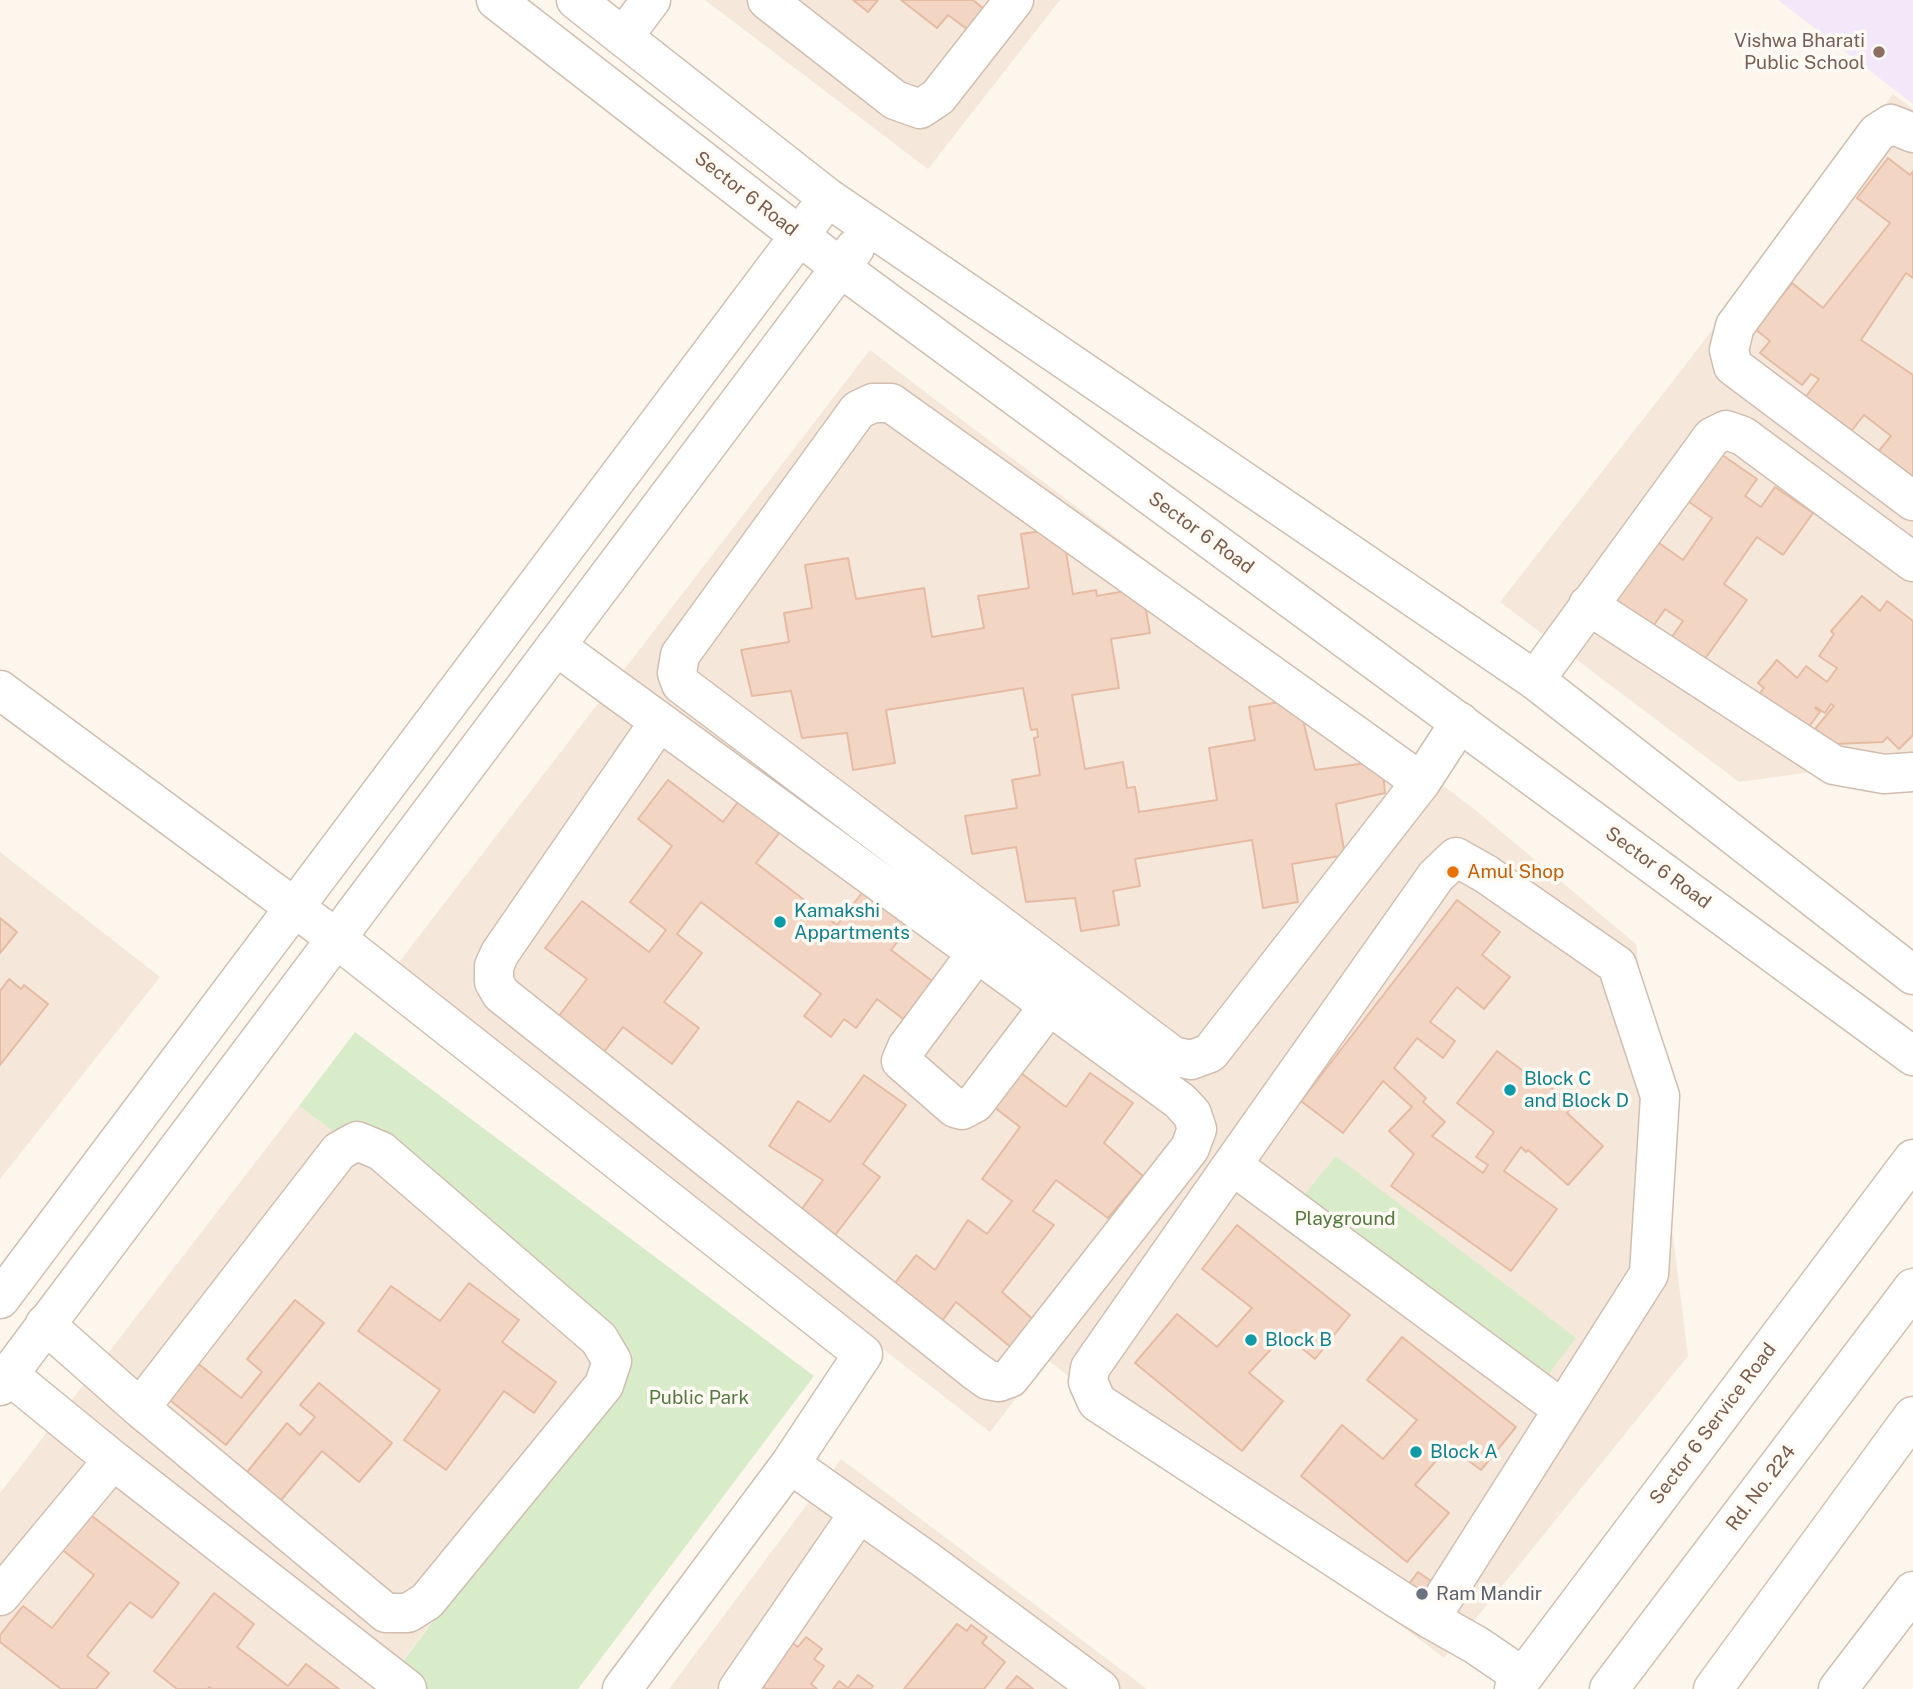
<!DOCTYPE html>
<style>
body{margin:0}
canvas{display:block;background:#fdf6ec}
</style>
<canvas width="1913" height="1689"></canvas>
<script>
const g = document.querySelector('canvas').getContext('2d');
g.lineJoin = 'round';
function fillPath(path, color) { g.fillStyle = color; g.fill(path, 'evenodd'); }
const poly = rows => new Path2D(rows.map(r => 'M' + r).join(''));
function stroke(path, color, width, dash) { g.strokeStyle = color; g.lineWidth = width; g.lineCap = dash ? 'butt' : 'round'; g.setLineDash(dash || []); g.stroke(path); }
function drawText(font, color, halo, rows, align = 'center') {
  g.font = font + ' "Public Sans",sans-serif'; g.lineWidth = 7; g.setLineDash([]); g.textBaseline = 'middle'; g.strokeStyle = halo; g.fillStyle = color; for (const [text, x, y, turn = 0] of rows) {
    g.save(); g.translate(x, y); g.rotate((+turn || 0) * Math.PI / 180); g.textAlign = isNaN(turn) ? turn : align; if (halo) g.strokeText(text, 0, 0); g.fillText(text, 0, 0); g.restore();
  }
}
fillPath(poly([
 [705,0,1060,0,928,169],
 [1893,94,1913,109,1913,758,1739,782,1500,602,1680,372],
 [870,350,1474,809,1636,944,1688,1356,1444,1658,1046,1359,990,1432,393,970],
 [0,852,160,977,0,1179],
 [299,1106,633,1355,389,1679,401,1689,0,1689,0,1493],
 [841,1459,1147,1689,669,1689]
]), '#f5e8da');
fillPath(poly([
 [1778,0,1913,0,1913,104]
]), '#f3e8fa');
fillPath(poly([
 [355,1032,814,1376,578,1689,401,1689,389,1680,633,1355,299,1106],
 [1336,1156,1576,1338,1525,1405,1279,1226]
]), '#d8ecc9');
const building = poly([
 [853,0,878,0,868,12,853,0],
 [901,0,973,0,984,9,968,30,948,15,937,28,901,0],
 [1888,158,1910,175,1913,171,1913,278,1906,273,1861,340,1913,375,1913,479,1878,452,1891,436,1864,415,1849,434,1804,399,1819,379,1811,374,1802,385,1760,353,1770,341,1755,329,1792,283,1823,308,1890,223,1857,198,1888,158],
 [1715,450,1757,479,1745,496,1761,507,1775,487,1813,513,1783,555,1757,537,1724,584,1747,600,1697,670,1665,647,1683,621,1665,609,1650,631,1607,601,1652,538,1683,560,1712,518,1682,497,1715,450],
 [1062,528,1073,594,1096,590,1097,596,1142,588,1150,633,1111,639,1119,688,1072,695,1085,769,1123,762,1127,788,1135,787,1139,812,1217,800,1209,748,1255,740,1249,707,1298,699,1315,770,1382,761,1385,793,1336,804,1345,855,1292,864,1298,902,1263,908,1252,840,1135,859,1140,886,1113,891,1119,925,1081,931,1075,898,1026,902,1016,847,972,854,965,816,1017,808,1012,780,1040,775,1034,738,1038,737,1037,729,1031,730,1023,688,886,710,895,763,853,770,847,733,802,738,791,691,752,696,741,650,789,642,784,613,812,608,805,565,848,558,856,599,924,588,932,637,984,628,978,596,1029,588,1021,534,1062,528],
 [1862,596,1880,611,1887,601,1913,621,1913,735,1899,749,1887,737,1883,742,1834,744,1815,729,1834,706,1831,704,1825,713,1816,707,1815,708,1820,712,1801,737,1753,702,1764,688,1758,683,1777,660,1797,678,1806,666,1827,682,1837,668,1819,656,1834,634,1831,631,1862,596],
 [668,780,723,822,746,791,787,823,756,863,837,925,869,884,915,919,891,950,944,990,915,1028,877,999,856,1028,844,1019,831,1037,804,1016,821,994,701,902,677,934,702,953,664,1002,699,1028,672,1064,623,1027,595,1064,549,1029,587,979,545,948,582,901,649,952,666,930,630,902,672,846,638,819,668,780],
 [1457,900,1500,932,1482,955,1510,977,1484,1009,1457,987,1430,1022,1455,1041,1443,1058,1417,1038,1394,1068,1426,1098,1423,1102,1445,1122,1432,1136,1483,1173,1488,1165,1476,1157,1494,1132,1457,1103,1497,1051,1536,1081,1539,1078,1573,1105,1567,1113,1603,1146,1568,1185,1528,1150,1526,1152,1521,1147,1504,1171,1557,1209,1511,1271,1391,1186,1414,1154,1389,1131,1412,1107,1383,1081,1343,1133,1301,1101,1457,900],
 [0,918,17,932,0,953,0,918],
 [9,979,21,989,24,985,48,1004,0,1065,0,991,9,979],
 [1013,1067,1066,1107,1090,1073,1133,1103,1104,1143,1143,1176,1108,1218,1056,1180,1033,1211,1054,1225,1002,1292,1036,1322,1013,1349,956,1302,934,1332,886,1295,916,1255,935,1270,968,1220,987,1234,1012,1201,982,1179,1020,1127,986,1101,1013,1067],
 [864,1075,906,1105,863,1164,880,1177,832,1239,798,1214,823,1180,769,1146,798,1101,830,1122,864,1075],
 [1237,1225,1350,1315,1315,1359,1285,1334,1249,1373,1283,1401,1242,1451,1135,1363,1177,1314,1217,1347,1252,1308,1202,1269,1237,1225],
 [469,1283,519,1320,502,1342,556,1382,534,1413,504,1391,446,1470,404,1440,440,1390,358,1331,391,1286,440,1321,469,1283],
 [295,1300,324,1323,226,1445,166,1397,195,1361,241,1398,262,1372,247,1359,295,1300],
 [1402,1337,1516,1427,1481,1470,1449,1446,1415,1485,1449,1513,1407,1562,1301,1476,1342,1425,1383,1459,1417,1420,1367,1380,1402,1337],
 [319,1383,392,1443,359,1482,322,1451,277,1505,243,1477,287,1423,300,1435,315,1417,300,1405,319,1383],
 [88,1513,179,1583,152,1618,130,1602,87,1656,109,1673,96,1689,61,1689,0,1642,0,1635,23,1606,52,1628,94,1575,60,1548,88,1513],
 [1418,1572,1444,1590,1399,1597,1418,1572],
 [214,1593,254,1624,237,1647,288,1686,306,1664,339,1689,212,1689,209,1687,208,1689,177,1689,154,1671,214,1593],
 [957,1624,967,1631,971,1625,987,1637,982,1643,1005,1662,984,1689,904,1689,957,1624],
 [784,1637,798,1647,806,1637,822,1649,814,1659,824,1666,811,1684,817,1689,766,1689,753,1679,784,1637],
 [858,1675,873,1686,871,1689,833,1689,839,1681,848,1688,858,1675],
 [1017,1676,1033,1689,1006,1689,1017,1676]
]);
fillPath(building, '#f3d5c3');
stroke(building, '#e6bba3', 2);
const minor = poly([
 [767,0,895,100,920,109,938,97,1014,0],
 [623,37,651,0],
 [1913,133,1891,124,1877,133,1735,326,1729,350,1733,366,1913,501],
 [873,403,891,403,1421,782,1210,1053,1191,1060,1173,1056,681,684,677,673,680,655,858,410,873,403],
 [1588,605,1834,765,1884,774,1913,772],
 [556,646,1180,1101,1192,1114,1197,1129,1190,1148,1010,1378,999,1382,988,1380,974,1370,501,994,494,982,494,966,500,953,659,722],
 [1535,680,1712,437,1726,430,1743,436,1913,562],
 [0,690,337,939,863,1354,790,1464,622,1689],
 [1421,782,1460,722],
 [976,954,907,1047,901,1061,955,1108,962,1110,975,1103,1048,1007],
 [1232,1165,1562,1409],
 [45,1324,140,1408,386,1613,408,1613,427,1601,604,1385,612,1361,599,1339,381,1151,357,1141,339,1151,140,1408],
 [9,1375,113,1460,407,1689],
 [790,1464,926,1560,1100,1689],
 [0,1596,113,1460],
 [1430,1619,1649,1274,1660,1096,1617,965,1486,874,1456,857,1436,876,1232,1165,1090,1368,1088,1382,1097,1402,1398,1599,1430,1619,1476,1645,1523,1677],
 [738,1689,859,1513],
 [1514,1689,1913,1159],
 [1838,1689,1913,1591]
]);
const tertiary = poly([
 [496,0,841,268,1913,1056],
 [576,0,828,198,1535,680,1913,975],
 [0,1299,815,215],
 [0,1386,855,248]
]);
const secondary = poly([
 [1609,1689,1913,1288],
 [1713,1689,1913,1416]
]);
stroke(minor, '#d1beb0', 41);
stroke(tertiary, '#d1beb0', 41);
stroke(secondary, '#d6c0b0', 41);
stroke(minor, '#fff', 38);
stroke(tertiary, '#fff', 38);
stroke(secondary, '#fff', 38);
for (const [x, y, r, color] of [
 [1879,52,7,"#8d6e63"],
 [1453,872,7,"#e8710a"],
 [780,922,7,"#0f9aa8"],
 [1510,1090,7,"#0f9aa8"],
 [1251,1340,7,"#0f9aa8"],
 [1416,1452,7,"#0f9aa8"],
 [1422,1594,7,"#6b7280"]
]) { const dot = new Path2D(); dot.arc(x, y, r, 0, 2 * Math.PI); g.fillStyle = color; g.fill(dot); stroke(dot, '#fffaf3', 2.5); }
drawText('19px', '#785e54', '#fffaf3', [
 ["Vishwa Bharati",1865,41],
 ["Public School",1865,63]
], 'right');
drawText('19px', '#7a5c4d', '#fffaf3', [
 ["Sector 6 Road",746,194,38],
 ["Sector 6 Road",1201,533,36],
 ["Sector 6 Road",1658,868,36],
 ["Sector 6 Service Road",1713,1424,-53],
 ["Rd. No. 224",1761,1488,-53]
]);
drawText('19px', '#c56008', '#fffaf3', [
 ["Amul Shop",1467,872]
], 'left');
drawText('19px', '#0d838f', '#fffaf3', [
 ["Kamakshi",794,911],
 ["Appartments",794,933],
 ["Block C",1524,1079],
 ["and Block D",1524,1101],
 ["Block B",1265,1340],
 ["Block A",1430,1452]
], 'left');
drawText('19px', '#537a41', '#fffaf3', [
 ["Playground",1345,1219],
 ["Public Park",699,1398]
]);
drawText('19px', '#5b616d', '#fffaf3', [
 ["Ram Mandir",1436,1594]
], 'left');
</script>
